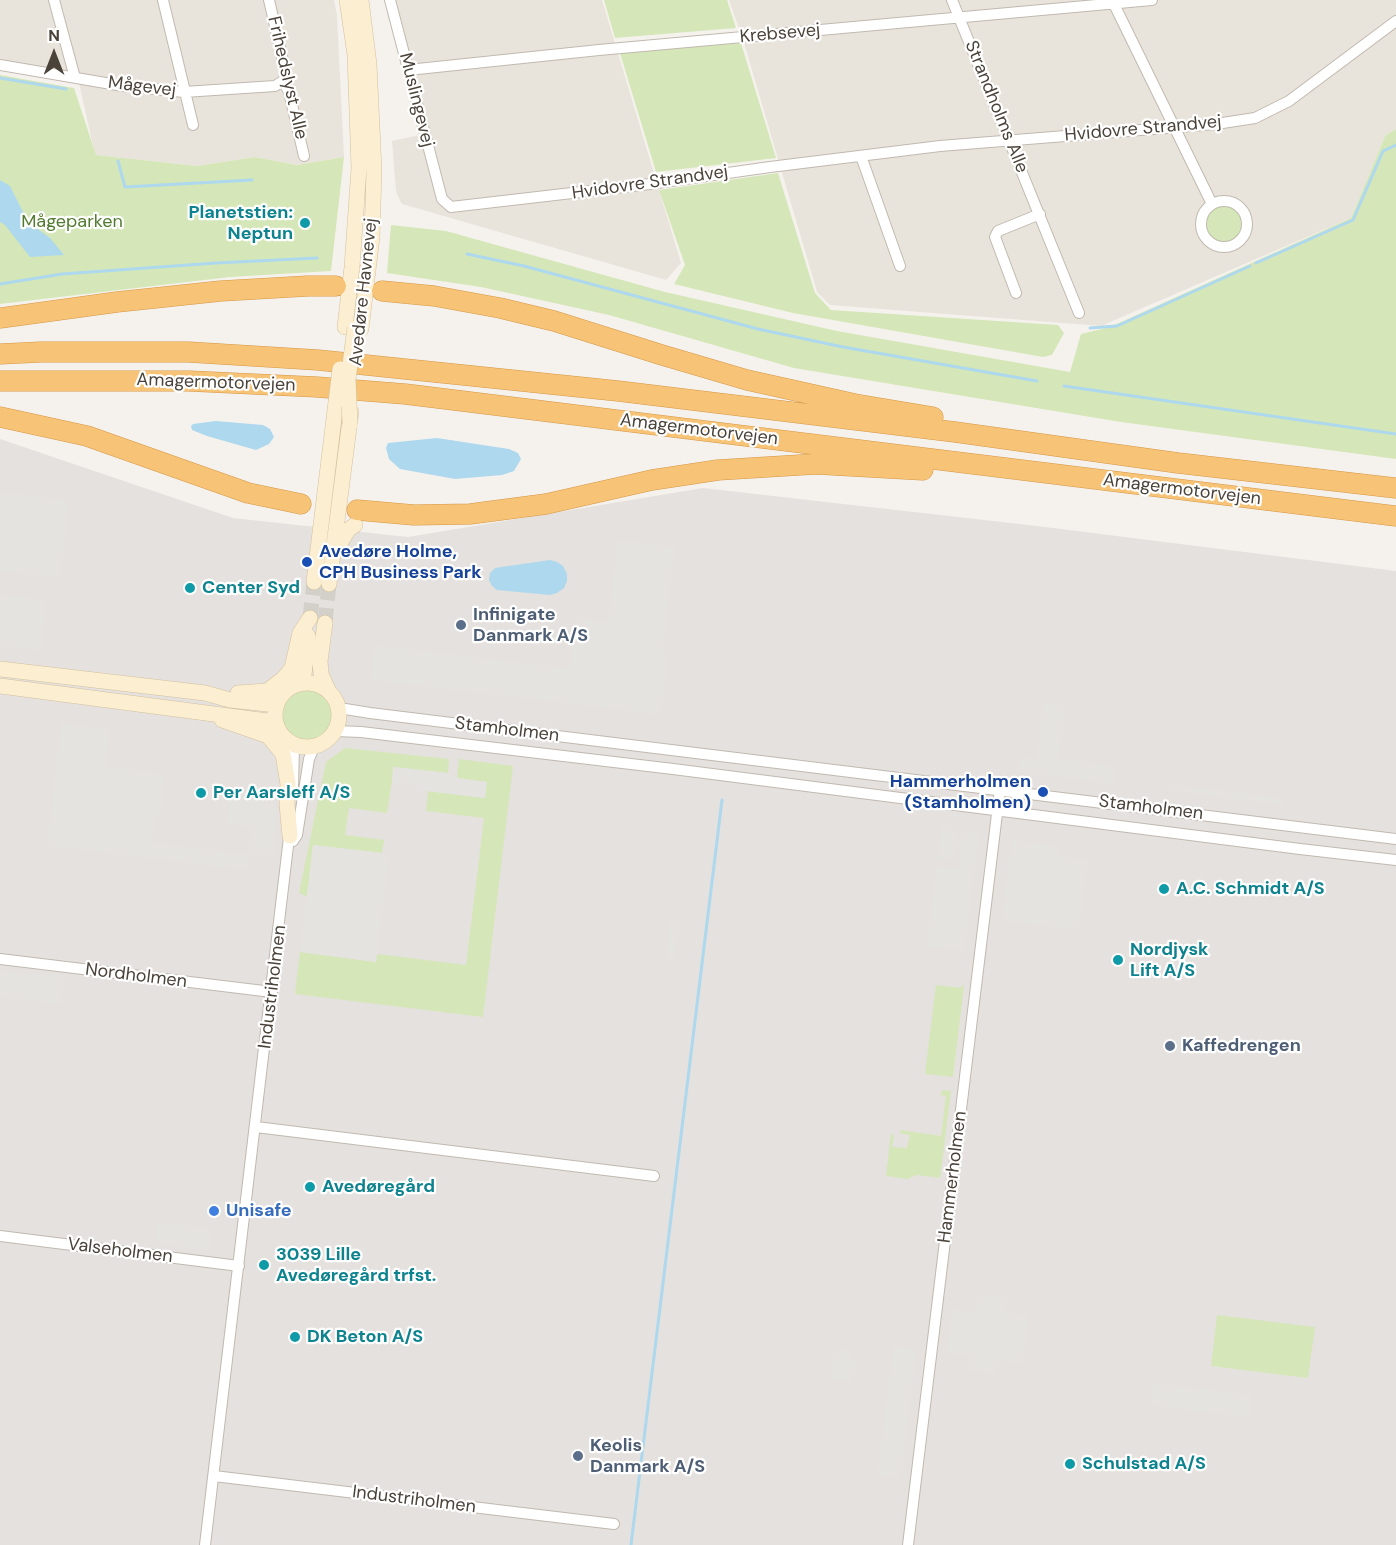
<!DOCTYPE html>
<meta charset="utf-8">
<style>
body{margin:0}
#map{position:relative;width:1396px;height:1545px;overflow:hidden;background:#f5f2ed;font-family:"DM Sans",sans-serif}
canvas{display:block}
.north{position:absolute;left:24px;top:24px;width:60px;height:60px;-webkit-text-stroke:4px #fff;paint-order:stroke;rotate:0deg;font-size:16px;font-weight:700;line-height:24px;text-align:center;color:#4a433a}
.north::after{content:'';display:block;margin:auto;width:21px;height:27px;background:#4a433a;clip-path:polygon(50% 0,100% 100%,50% 72%,0 100%)}
</style>
<div id="map">
<canvas width="1396" height="1545"></canvas>
<div class="north">N</div>
</div>
<script>
const g = document.querySelector('canvas').getContext('2d');
g.lineJoin = 'round';
function fillPath(path, color) { g.fillStyle = color; g.fill(path, 'evenodd'); }
const poly = rows => new Path2D(rows.map(r => 'M' + r).join(''));
function stroke(path, color, width, dash) { g.strokeStyle = color; g.lineWidth = width; g.lineCap = dash ? 'butt' : 'round'; g.setLineDash(dash || []); g.stroke(path); }
function drawText(font, color, halo, rows, align = 'center') {
  g.font = font + ' "DM Sans",sans-serif'; g.lineWidth = 4.5; g.setLineDash([]); g.textBaseline = 'middle'; g.strokeStyle = halo; g.fillStyle = color; for (const [text, x, y, turn = 0] of rows) {
    g.save(); g.translate(x, y); g.rotate((+turn || 0) * Math.PI / 180); g.textAlign = isNaN(turn) ? turn : align; if (halo) g.strokeText(text, 0, 0); g.fillText(text, 0, 0); g.restore();
  }
}
fillPath(poly([
 [0,0,334,0,337,15,344,157,297,165,255,157,197,166,95,155,77,74,0,61],
 [393,0,602,0,681,263,666,280,402,204,396,192,392,141,429,133],
 [729,0,1396,0,1396,129,1385,136,1351,218,1101,326,830,305,817,292,744,43]
]), '#e9e4db');
fillPath(poly([
 [0,439,233,518,408,537,703,488,1037,526,1396,571,1396,1545,0,1545]
]), '#e5e1de');
fillPath(poly([
 [604,0,727,0,736,28,615,38],
 [741,43,776,158,656,172,620,53],
 [0,75,74,88,96,155,197,166,255,157,297,165,344,157,331,271,230,277,0,304],
 [1396,129,1396,459,1121,422,794,368,609,315,481,287,387,273,391,225,446,231,665,292,837,331,1070,372,1081,334,1110,327,1351,218,1385,136],
 [778,173,815,293,831,310,1058,325,1064,333,1052,355,1043,357,793,313,674,284,685,265,659,190],
 '1204 224a19 19 0 1 1 38 0a19 19 0 1 1-38 0Z',
 '282 715a26 26 0 1 1 52 0a26 26 0 1 1-52 0Z',
 [345,748,449,759,448,773,394,767,387,813,349,808,345,835,384,840,382,853,313,845,308,897,299,893,326,762],
 [459,759,513,766,483,1017,295,994,300,952,376,962,377,954,466,965,484,818,426,811,428,791,485,798,486,782,457,778],
 [936,985,961,988,962,985,964,986,953,1077,925,1074],
 [943,1090,951,1091,940,1178,917,1175,907,1179,886,1176,891,1133,894,1136,892,1147,907,1148,910,1135,900,1133,900,1130,941,1136,946,1096,940,1095],
 [1217,1315,1315,1327,1308,1378,1211,1366]
]), '#d5e7b8');
fillPath(poly([
 [0,492,69,500,61,578,0,571],
 [618,540,675,547,663,649,668,661,661,715,371,680,374,645,569,668,576,617,608,621],
 [0,594,47,600,41,651,0,646],
 [1043,703,1066,706,1059,758,1115,766,1113,784,1018,772,1020,758,1037,759],
 [61,723,110,729,106,766,165,773,160,818,155,817,152,842,249,854,250,828,226,824,230,793,268,798,268,804,277,804,274,855,249,854,247,870,47,846],
 [393,767,448,773,457,778,487,782,485,798,418,790,418,785,392,782],
 [1168,784,1285,798,1284,805,1167,791],
 [942,823,954,829,959,841,958,848,950,859,937,862],
 [962,830,979,832,965,951,927,947,936,867,958,869],
 [1011,840,1060,846,1059,856,1088,860,1079,930,1001,921],
 [313,845,390,854,376,962,300,952],
 [670,921,680,922,674,963,665,961],
 [0,970,64,978,61,1004,0,997],
 [158,1222,212,1228,209,1250,155,1244],
 [978,1295,1007,1298,1006,1312,1029,1315,1023,1364,999,1361,997,1374,969,1370,970,1355,947,1353,952,1309,976,1312],
 [893,1346,917,1349,901,1478,877,1476],
 [834,1349,849,1351,856,1362,855,1376,849,1381,831,1379],
 [1152,1383,1252,1395,1249,1418,1150,1405]
]), '#e5e3e0');
fillPath(poly([
 [0,180,10,186,28,222,50,238,64,255,30,257,5,225,0,222],
 [216,421,263,425,270,429,274,437,269,444,256,450,207,436,192,430,191,426,193,424],
 [437,438,509,449,518,453,521,459,514,471,502,475,455,479,400,469,389,459,386,448,388,443],
 [550,560,557,562,563,566,567,574,567,581,564,588,557,593,550,595,497,590,492,586,489,580,490,573,495,568]
]), '#add8ed');
stroke(poly([
 [0,78,66,89],
 [118,161,125,187,252,180],
 [467,254,524,266,758,329,843,347,1037,381],
 [1256,263,1353,220,1383,151,1396,145],
 [0,284,62,274,216,263,317,258],
 [1090,328,1117,326,1250,266],
 [1064,386,1396,434],
 [631,1545,722,800]
]), '#add8ed', 3);
stroke(poly([
 [310,618,314,582],
 [325,623,329,584]
]), '#d3cfc9', 15, [15, 8]);
const street = poly([
 [54,0,75,78],
 [163,0,193,125],
 [269,0,286,74,283,81,289,92,304,156],
 [390,0,442,199,451,207,650,184,770,167,940,146,1216,124,1255,118,1289,101,1396,21],
 [952,0,1079,313],
 [1112,0,1212,204],
 [0,65,123,86,184,92,275,86,283,81],
 [408,70,599,50,1152,0],
 [861,156,900,266],
 '1201 224a23 23 0 1 1 46 0a23 23 0 1 1-46 0Z',
 [1016,293,995,237,998,231,1040,214],
 [339,708,370,713,1396,839],
 [336,731,361,732,673,769,1300,849,1396,860],
 [293,787,294,745],
 [293,841,297,835,309,759,314,747],
 [0,959,272,992],
 [256,1127,654,1176],
 [0,1236,239,1266],
 [214,1476,614,1524],
 [205,1545,290,829],
 [908,1545,1000,789]
]);
const secondary = poly([
 [361,0,369,64,374,170,372,237,361,329],
 [345,327,352,267,359,168,355,55,347,0],
 [337,549,348,530,355,525],
 [314,582,336,402],
 [329,584,351,412],
 [325,623,320,661,321,674,328,690],
 [0,669,205,693,230,700,277,705],
 '275 715a32 32 0 1 1 64 0a32 32 0 1 1-64 0Z',
 [299,684,304,675,308,636],
 [0,686,275,722],
 [238,693,267,691,283,679,292,668,300,633,310,618],
 [222,720,268,736,283,754,288,784,287,804,290,836]
]);
const highway = poly([
 [382,291,434,296,500,308,554,321,662,355,747,380,855,404,933,417],
 [0,318,117,302,221,291,308,286,336,286],
 [0,354,41,352,188,352,318,360,618,391,955,432,1178,463,1396,488],
 [0,381,189,381,317,387,405,394,1396,516],
 [0,417,87,436,248,493,301,504],
 [357,510,414,515,470,514,546,504,652,480,718,470,816,464,923,470]
]);
stroke(street, '#c1b9af', 12);
stroke(secondary, '#d2c19f', 16);
stroke(highway, '#d69746', 21);
stroke(street, '#fff', 10);
stroke(secondary, '#fceed0', 15);
stroke(highway, '#f6c377', 20);
const secondaryBridge = poly([
 [336,402,340,369],
 [350,424,348,379,355,328]
]);
stroke(secondaryBridge, '#d2c19f', 16, []);
stroke(secondaryBridge, '#fceed0', 15);
for (const [x, y, r, color] of [
 [305,223,6,"#0f9aa8"],
 [307,562,6,"#1a4fb4"],
 [190,588,6,"#0f9aa8"],
 [461,625,6,"#5c6f8a"],
 [1043,792,6,"#1a4fb4"],
 [201,793,6,"#0f9aa8"],
 [1164,889,6,"#0f9aa8"],
 [1118,960,6,"#0f9aa8"],
 [1170,1046,6,"#5c6f8a"],
 [310,1187,6,"#0f9aa8"],
 [214,1211,6,"#3f7fe0"],
 [264,1265,6,"#0f9aa8"],
 [295,1337,6,"#0f9aa8"],
 [578,1456,6,"#5c6f8a"],
 [1070,1464,6,"#0f9aa8"]
]) { const dot = new Path2D(); dot.arc(x, y, r, 0, 2 * Math.PI); g.fillStyle = color; g.fill(dot); stroke(dot, '#fff', 2); }
drawText('18px', '#4a433a', '#fff', [
 ["Krebsevej",780,34,-5],
 ["Frihedslyst Alle",287,78,77],
 ["Mågevej",142,87,7],
 ["Muslingevej",416,100,76],
 ["Strandholms Alle",996,107,68],
 ["Hvidovre Strandvej",1143,129,-5],
 ["Hvidovre Strandvej",650,183,-8],
 ["Avedøre Havnevej",364,292,-84],
 ["Amagermotorvejen",216,383,2],
 ["Amagermotorvejen",699,430,7],
 ["Amagermotorvejen",1182,490,7],
 ["Stamholmen",507,730,7],
 ["Stamholmen",1151,808,7],
 ["Nordholmen",136,976,7],
 ["Industriholmen",273,987,-83],
 ["Hammerholmen",953,1177,-83],
 ["Valseholmen",120,1251,7],
 ["Industriholmen",414,1500,7]
]);
drawText('bold 18px', '#0d838f', '#fff', [
 ["Planetstien:",293,213,"right"],
 ["Neptun",293,234,"right"],
 ["Center Syd",202,588],
 ["Per Aarsleff A/S",213,793],
 ["A.C. Schmidt A/S",1176,889],
 ["Nordjysk",1130,950],
 ["Lift A/S",1130,971],
 ["Avedøregård",322,1187],
 ["3039 Lille",276,1255],
 ["Avedøregård trfst.",276,1276],
 ["DK Beton A/S",307,1337],
 ["Schulstad A/S",1082,1464]
], 'left');
drawText('18px', '#517a2f', '#fff', [
 ["Mågeparken",72,222]
]);
drawText('bold 18px', '#164399', '#fff', [
 ["Avedøre Holme,",319,552],
 ["CPH Business Park",319,573],
 ["Hammerholmen",1031,782,"right"],
 ["(Stamholmen)",1031,803,"right"]
], 'left');
drawText('bold 18px', '#4e5e75', '#fff', [
 ["Infinigate",473,615],
 ["Danmark A/S",473,636],
 ["Kaffedrengen",1182,1046],
 ["Keolis",590,1446],
 ["Danmark A/S",590,1467]
], 'left');
drawText('bold 18px', '#366cbe', '#fff', [
 ["Unisafe",226,1211]
], 'left');
</script>
